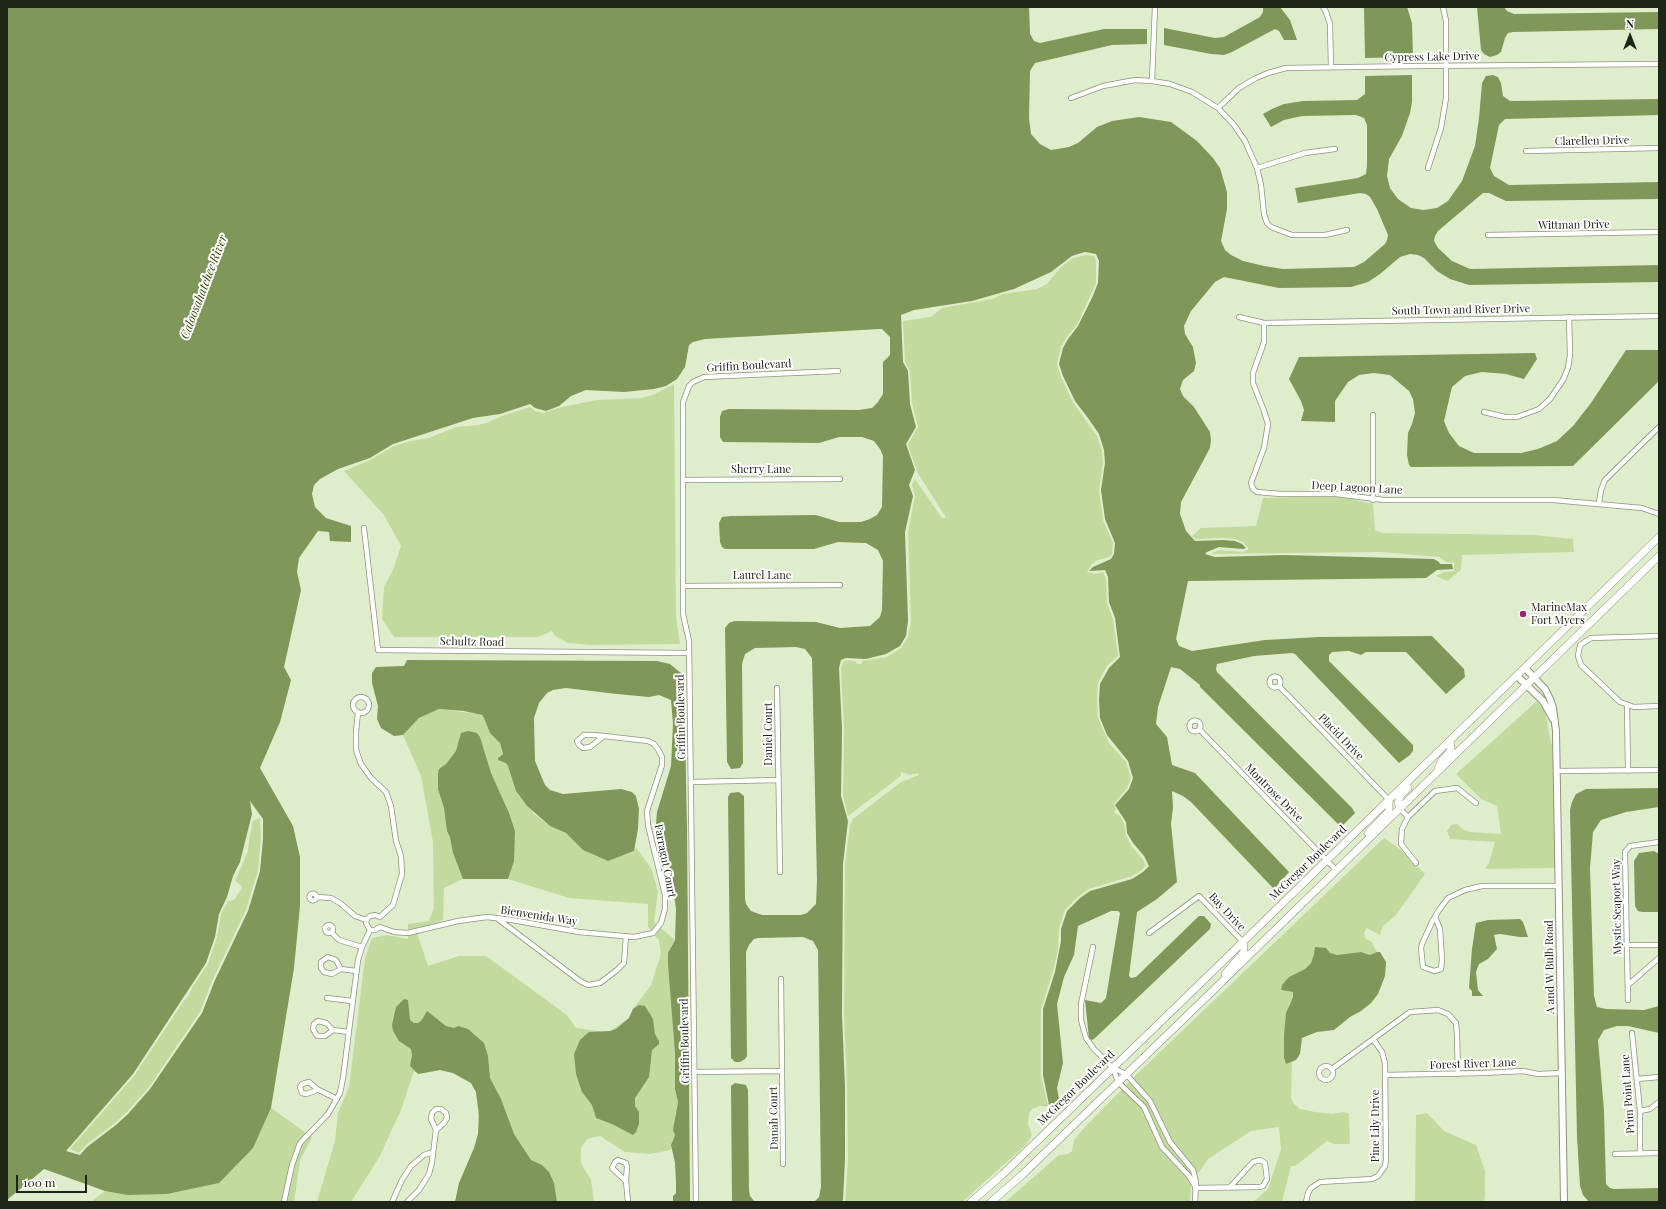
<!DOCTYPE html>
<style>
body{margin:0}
#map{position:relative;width:1666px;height:1209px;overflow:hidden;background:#e0edcd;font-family:"Playfair Display",serif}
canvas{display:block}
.frame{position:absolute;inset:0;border:8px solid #202519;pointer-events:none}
.north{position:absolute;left:1610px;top:16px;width:40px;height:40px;-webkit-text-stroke:3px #fff;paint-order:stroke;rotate:0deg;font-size:11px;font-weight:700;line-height:16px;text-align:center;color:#202519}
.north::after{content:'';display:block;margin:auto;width:14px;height:18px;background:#202519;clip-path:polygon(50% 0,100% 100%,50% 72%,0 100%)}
.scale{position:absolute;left:16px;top:1175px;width:71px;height:18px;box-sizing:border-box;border:2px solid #202519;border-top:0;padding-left:5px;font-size:12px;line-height:14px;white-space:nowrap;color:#202519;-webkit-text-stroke:3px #fff;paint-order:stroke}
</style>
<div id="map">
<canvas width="1666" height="1209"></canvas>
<div class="frame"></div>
<div class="north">N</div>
<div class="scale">100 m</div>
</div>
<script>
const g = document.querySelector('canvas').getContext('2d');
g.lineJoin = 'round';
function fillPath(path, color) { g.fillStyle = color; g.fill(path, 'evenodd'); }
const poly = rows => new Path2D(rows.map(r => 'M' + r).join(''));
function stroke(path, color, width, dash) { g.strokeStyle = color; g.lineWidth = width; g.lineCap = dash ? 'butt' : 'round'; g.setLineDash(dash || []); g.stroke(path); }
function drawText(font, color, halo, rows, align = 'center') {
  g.font = font + ' "Playfair Display",serif'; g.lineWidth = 4; g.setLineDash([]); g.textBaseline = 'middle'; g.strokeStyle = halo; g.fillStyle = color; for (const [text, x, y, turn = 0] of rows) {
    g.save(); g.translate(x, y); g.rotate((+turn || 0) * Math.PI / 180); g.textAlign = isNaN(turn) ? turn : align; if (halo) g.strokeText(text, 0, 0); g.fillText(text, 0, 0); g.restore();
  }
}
fillPath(poly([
 [1086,255,1094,256,1096,261,1096,283,1077,325,1066,338,1061,347,1057,364,1061,377,1073,402,1097,436,1102,451,1103,463,1099,490,1103,520,1113,543,1112,554,1109,557,1098,560,1092,564,1087,572,1096,574,1103,572,1106,578,1107,603,1113,619,1118,656,1107,666,1098,683,1097,700,1098,718,1109,743,1126,762,1131,778,1127,788,1114,804,1116,809,1114,812,1120,816,1124,823,1126,835,1132,847,1142,858,1146,865,1142,870,1132,876,1089,889,1079,896,1065,910,1059,928,1058,950,1053,971,1041,1009,1041,1075,1048,1106,1039,1106,1032,1109,1029,1113,1028,1124,1032,1135,1026,1145,962,1202,845,1202,848,1159,847,1087,844,1014,845,864,850,825,853,819,901,782,919,775,917,773,910,775,901,772,901,776,848,816,843,796,844,729,841,668,843,662,846,660,855,661,857,664,862,664,862,661,886,657,901,648,908,637,911,621,908,532,915,496,912,485,915,479,942,518,945,518,945,516,917,472,908,444,918,427,912,403,910,371,905,362,903,321,931,317,942,308,992,299,1003,294,1037,289,1047,284,1060,268,1073,258],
 [674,384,676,618,680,644,591,645,568,643,555,636,552,631,538,637,394,637,382,619,384,587,393,570,401,546,384,515,344,471,370,460,394,446,410,441,429,438,456,427,478,425,489,422,502,416,530,407,535,411,543,413,562,407,597,400,642,398,655,394],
 [1337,496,1373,504,1375,530,1382,533,1534,535,1573,539,1574,552,1462,555,1461,570,1447,581,1436,576,1444,572,1454,571,1454,563,1446,562,1439,557,1381,552,1210,554,1220,550,1243,552,1248,550,1248,548,1243,542,1235,539,1223,538,1196,539,1192,536,1201,528,1256,526,1263,498],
 [1537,701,1545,711,1551,743,1554,746,1556,868,1485,869,1489,863,1495,842,1450,839,1447,831,1451,825,1457,824,1464,830,1470,832,1501,834,1497,806,1481,799,1456,774],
 [439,709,478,714,484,717,489,731,500,743,503,754,499,756,506,763,511,772,519,796,534,814,550,826,566,833,579,846,589,853,606,860,631,853,634,851,636,847,651,868,658,891,654,922,675,940,671,946,672,1008,675,1053,675,1089,678,1102,675,1117,675,1135,672,1141,671,1150,650,1154,625,1152,600,1136,587,1139,581,1148,581,1163,591,1180,594,1202,455,1202,459,1183,477,1141,479,1127,478,1111,476,1092,471,1083,453,1073,440,1070,420,1074,414,1071,401,1110,380,1156,351,1202,317,1202,335,1141,338,1113,349,1087,365,958,372,938,387,935,408,939,408,924,429,921,434,908,433,842,421,776,403,735,419,718],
 [475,878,508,879,569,898,648,904,648,927,659,940,661,954,651,985,633,1009,629,1018,610,1031,603,1032,576,1028,567,1015,486,956,459,956,428,966,416,930,443,920,444,888,463,879],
 [260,818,261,838,258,871,246,910,213,979,200,1012,149,1087,127,1112,115,1123,86,1145,79,1153,70,1149,134,1076,183,1002,189,995,193,986,208,964,217,937,221,914,228,901,234,900,242,888,241,885,235,881,248,851,249,840,253,821],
 [1384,838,1401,850,1425,874,1396,915,1383,926,1380,935,1367,928,1364,933,1366,939,1372,942,1377,952,1370,955,1361,952,1345,955,1314,954,1311,963,1305,969,1289,977,1281,990,1293,992,1293,997,1289,1004,1284,1058,1286,1064,1292,1062,1291,1098,1294,1104,1300,1109,1315,1112,1332,1114,1344,1112,1349,1114,1350,1144,1334,1144,1327,1141,1303,1160,1295,1166,1291,1166,1282,1202,1253,1202,1268,1189,1281,1149,1279,1127,1251,1131,1208,1159,1191,1184,1190,1202,1005,1202,1059,1155,1068,1154,1072,1151,1074,1140,1084,1128,1135,1076],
 [271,1108,312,1137,300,1161,294,1202,93,1202,93,1200,105,1191,127,1195,262,1128],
 [1427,1113,1444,1131,1476,1145,1485,1171,1485,1198,1483,1202,1415,1202,1416,1115]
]), '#c2da9e');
fillPath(poly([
 [7,7,1029,7,1030,34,1034,41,1040,43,1104,29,1147,29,1147,44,1112,45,1035,63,1030,71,1029,118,1031,134,1040,144,1051,150,1069,147,1078,143,1097,127,1112,121,1139,117,1171,122,1197,141,1213,158,1220,168,1227,192,1227,209,1221,241,1225,250,1231,255,1243,261,1264,266,1283,269,1354,267,1364,262,1385,244,1387,240,1388,235,1377,209,1370,197,1366,194,1360,193,1298,203,1295,188,1358,178,1366,174,1367,166,1367,125,1364,118,1356,115,1302,116,1284,120,1271,127,1263,114,1272,109,1284,104,1303,101,1357,100,1365,94,1365,76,1412,75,1412,102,1410,113,1402,136,1389,159,1387,176,1390,188,1398,199,1411,208,1423,210,1437,208,1448,201,1462,181,1475,146,1479,118,1482,83,1486,76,1493,75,1498,77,1501,83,1503,96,1510,101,1659,99,1659,115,1505,119,1499,125,1490,168,1494,176,1509,185,1659,182,1659,199,1506,201,1489,193,1483,193,1438,231,1435,236,1434,241,1438,248,1452,261,1470,269,1659,265,1659,282,1469,285,1450,279,1437,271,1424,258,1418,255,1410,254,1400,257,1380,274,1368,282,1351,287,1279,288,1224,277,1215,282,1191,311,1184,326,1185,334,1193,347,1196,363,1194,371,1183,380,1180,389,1183,396,1194,407,1210,432,1211,440,1210,448,1181,502,1180,514,1186,531,1195,541,1223,540,1235,541,1242,544,1246,548,1243,549,1219,547,1207,552,1205,554,1215,557,1285,555,1434,559,1439,562,1440,564,1452,564,1453,569,1437,570,1426,578,1188,581,1176,639,1179,646,1192,651,1265,640,1319,637,1432,636,1464,669,1465,677,1446,694,1406,652,1366,652,1361,655,1349,651,1332,652,1329,655,1329,661,1413,745,1413,751,1410,755,1399,763,1295,654,1292,653,1254,656,1217,664,1216,669,1217,672,1352,808,1355,813,1343,825,1339,825,1200,687,1200,685,1180,669,1171,667,1158,707,1156,724,1167,737,1172,765,1195,773,1289,872,1276,887,1273,888,1191,802,1183,796,1172,791,1173,807,1171,824,1177,882,1157,899,1137,912,1129,976,1131,978,1136,977,1199,916,1204,916,1211,924,1210,929,1094,1039,1091,1040,1089,1038,1085,1000,1101,1003,1106,998,1120,913,1118,911,1111,911,1078,926,1074,955,1064,977,1057,1004,1063,1063,1057,1088,1061,1110,1056,1115,1052,1112,1049,1105,1043,1075,1043,1009,1055,972,1061,941,1061,929,1067,911,1080,898,1090,891,1132,879,1143,872,1149,866,1144,856,1133,843,1127,833,1126,822,1115,805,1129,789,1133,778,1128,761,1107,735,1100,718,1099,700,1100,684,1109,668,1120,657,1115,618,1109,602,1108,577,1105,570,1089,571,1093,567,1111,559,1114,554,1115,543,1105,519,1101,490,1105,463,1104,450,1099,434,1088,418,1075,401,1063,376,1059,364,1063,348,1068,339,1078,326,1092,298,1098,283,1099,261,1096,254,1085,252,1078,254,1072,256,1051,272,1014,289,972,301,914,310,901,315,903,362,908,371,910,404,916,427,906,444,915,470,909,485,913,496,905,532,908,621,906,636,900,646,886,654,866,659,846,658,841,660,839,668,842,729,841,796,848,821,843,864,842,1014,845,1087,845,1159,843,1200,841,1202,814,1202,819,1197,821,1187,818,950,813,941,803,937,759,938,754,939,749,945,746,952,747,1056,745,1059,740,1062,735,1062,731,1058,728,797,730,793,739,792,744,796,745,899,746,904,751,911,762,915,801,915,807,913,816,904,817,881,812,658,805,649,796,647,755,648,745,654,742,664,743,763,740,768,731,769,727,762,725,628,729,623,734,621,816,622,840,628,870,626,880,617,882,610,883,561,878,550,866,543,838,542,814,549,725,549,722,547,720,542,719,523,722,517,731,516,816,515,839,522,861,522,870,519,877,515,882,507,883,456,880,449,874,441,862,437,839,437,819,443,723,442,720,437,720,417,722,411,729,409,859,410,872,408,878,402,883,394,883,362,890,355,890,337,882,329,879,329,705,339,693,342,689,345,685,367,677,379,666,386,654,389,624,392,586,390,571,396,559,406,546,411,535,408,530,404,500,414,473,418,393,444,370,458,338,469,320,479,314,485,312,494,315,507,326,518,351,526,351,542,330,541,329,532,318,531,299,558,297,572,301,590,284,667,291,680,280,722,260,768,293,826,300,857,300,906,294,968,271,1108,253,1148,219,1183,167,1194,127,1195,105,1191,44,1169,7,1200],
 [250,801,263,819,263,839,260,871,248,911,215,980,202,1013,150,1089,128,1114,116,1125,87,1147,80,1155,66,1151,133,1074,206,963,215,937,219,914,227,897,233,876,240,862,252,814],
 [1263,7,1280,7,1290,20,1297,40,1284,40,1279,31,1275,29,1232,52,1224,55,1211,54,1164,45,1164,28,1215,38,1224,37,1260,17,1263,12],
 [1364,7,1407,7,1412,23,1413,57,1365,58],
 [1477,7,1504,7,1507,11,1514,14,1659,12,1659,29,1513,32,1508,33,1505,38,1501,52,1497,55,1490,57,1484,54,1481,50],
 [1626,350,1659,350,1659,381,1573,466,1411,467,1409,465,1407,455,1408,433,1412,424,1415,413,1413,399,1409,391,1390,375,1374,373,1359,375,1348,382,1335,401,1335,422,1301,421,1304,410,1301,401,1289,379,1299,357,1535,353,1537,359,1524,379,1506,374,1482,372,1465,376,1452,387,1444,421,1449,433,1459,446,1474,453,1521,453,1538,449,1557,441,1573,426,1591,403],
 [407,660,657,661,670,664,682,674,684,678,687,828,690,1202,673,1202,673,1196,676,1193,676,1183,675,1163,671,1145,675,1135,673,1130,678,1102,675,1089,675,1053,668,964,668,953,675,940,676,909,674,895,656,824,657,812,671,766,673,724,671,700,659,695,649,697,617,694,566,688,553,690,547,693,539,703,534,718,535,761,545,785,550,790,563,794,621,789,632,792,636,796,639,809,638,829,634,851,608,861,583,850,566,833,550,826,527,806,516,791,508,766,506,763,498,760,498,758,503,754,500,743,490,733,484,718,482,715,464,711,439,709,419,718,403,735,394,736,381,728,377,719,378,706,372,683,372,673,376,667,404,666],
 [468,731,477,733,480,737,491,773,509,813,515,831,514,861,508,879,463,879,453,853,450,837,447,831,444,808,438,789,438,774,439,769,446,764,456,751,461,733],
 [1659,788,1659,807,1626,812,1601,820,1593,832,1590,868,1594,996,1597,1007,1606,1009,1644,1010,1659,1006,1659,1033,1628,1026,1617,1026,1604,1030,1598,1040,1604,1110,1606,1184,1610,1188,1614,1189,1659,1188,1659,1202,1589,1202,1583,1195,1580,1186,1577,1137,1570,810,1572,802,1576,794,1586,789],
 [1654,851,1659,854,1659,912,1642,912,1638,911,1635,906,1634,861,1639,853],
 [1520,919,1523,922,1528,937,1520,937,1500,934,1494,935,1497,949,1488,959,1479,964,1476,972,1478,990,1483,996,1472,996,1472,991,1469,988,1472,949,1476,923,1488,920],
 [1315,947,1326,948,1330,953,1337,955,1361,952,1370,955,1377,952,1380,952,1386,962,1385,976,1378,994,1371,1003,1361,1011,1350,1017,1334,1030,1317,1032,1302,1038,1300,1054,1296,1060,1286,1064,1284,1058,1284,1035,1286,1013,1293,997,1293,992,1281,990,1282,985,1289,977,1305,969,1311,963,1314,954],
 [404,999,408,1000,410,1020,414,1023,418,1023,421,1021,427,1011,446,1026,454,1028,458,1026,468,1029,484,1043,488,1056,490,1078,501,1099,514,1134,531,1160,542,1165,549,1172,554,1183,557,1202,455,1202,459,1183,474,1148,478,1134,479,1115,476,1092,471,1083,453,1073,440,1070,418,1074,410,1066,412,1055,411,1049,399,1041,393,1031,392,1025,396,1007],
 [639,1005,645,1006,653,1019,655,1034,659,1041,659,1044,652,1050,649,1077,635,1098,635,1106,639,1112,639,1124,636,1132,633,1135,612,1124,596,1118,592,1105,582,1092,576,1074,574,1054,580,1040,589,1032,610,1031,616,1029,629,1018,633,1009],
 [735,1083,746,1085,748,1090,749,1190,750,1196,755,1202,732,1202,731,1086]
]), '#7f9758');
const minor = poly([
 [1323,7,1326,12,1330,24,1331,67],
 [1152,81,1155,7],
 [1071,98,1103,86,1135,80,1152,81,1170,84,1192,92,1218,108,1234,125,1245,141,1257,168,1261,185,1264,214,1267,223,1271,227,1292,235,1325,235,1347,230],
 [1218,108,1239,88,1256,78,1268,73,1286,68,1420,66,1659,64],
 [1526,151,1659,148],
 [1257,168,1305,153,1335,149],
 [1428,168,1441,128,1446,98,1446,21,1443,7],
 [1488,235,1659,232],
 [1239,317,1264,323,1659,316],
 [1264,323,1264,342,1253,373,1253,383,1264,411,1268,424,1264,448,1251,483,1253,489,1257,492,1281,494,1336,494,1384,500,1553,500,1642,508,1659,514],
 [1484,412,1505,417,1517,417,1539,409,1550,399,1563,380,1568,368,1570,355,1569,317],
 [1373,415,1373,500],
 [683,480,840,479],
 [1599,503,1601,490,1605,480,1659,427],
 [364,528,378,650,689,653],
 [683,586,840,585],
 [1659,636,1591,638,1580,645,1578,656,1581,665,1620,702,1634,707,1659,706],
 '1269.5 682a5.5 5.5 0 1 1 11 0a5.5 5.5 0 1 1-11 0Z',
 [1279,686,1389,800],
 [777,688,780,872],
 '353 705a8 8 0 1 1 16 0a8 8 0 1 1-16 0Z',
 [1627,705,1628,771],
 [358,713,356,731,356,750,361,764,371,778,386,792,391,806,396,841,401,856,402,874,393,905,380,917],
 '1189.5 726a5.5 5.5 0 1 1 11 0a5.5 5.5 0 1 1-11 0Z',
 [1199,729,1336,870],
 [584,735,593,735,604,736,590,747,583,748,579,745,577,741,584,735],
 [1557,771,1659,770],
 [691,782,778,780],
 [1400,809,1408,817],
 [1416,863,1401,844,1402,829,1408,817,1435,791,1457,788,1476,803],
 '309.5 897a3.5 3.5 0 1 1 7 0a3.5 3.5 0 1 1-7 0Z',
 [317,897,331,898,340,903,355,916,366,920],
 [380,917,375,915,370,916,367,919,366,923,370,930,375,930,380,927],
 [1435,917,1440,929,1442,960,1441,969,1434,971,1423,967,1421,948,1422,944,1432,922,1439,910,1448,898,1465,890,1482,886,1559,886],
 [498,919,580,981,588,985,600,983,617,970,624,963,626,936],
 '325 929a4 4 0 1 1 8 0a4 4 0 1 1-8 0Z',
 [380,927,394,932,408,933,458,921,487,917,512,920,579,932,634,937,653,933,661,923,665,909,665,895,648,825,647,811,662,765,662,757,658,749,654,744,648,741,604,736],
 [331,932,339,940,362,947],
 [1149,933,1199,896,1243,942],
 [1627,945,1659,945],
 [1093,947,1081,1004,1081,1020,1086,1038,1094,1049,1113,1068,1126,1074,1150,1101,1170,1142,1193,1170,1196,1182,1195,1202],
 [328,957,336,960,341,969,332,974,324,972,321,968,321,962,328,957],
 [341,969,356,971],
 [781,979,783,1164],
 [1628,985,1659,958],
 [327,998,352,1001],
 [1628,1000,1625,852,1630,846,1659,842],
 [318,1021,326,1023,333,1030,325,1036,317,1036,313,1029,314,1024,318,1021],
 [333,1030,349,1032],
 [1632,1033,1640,1111,1640,1153],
 '1319 1073a7 7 0 1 1 14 0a7 7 0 1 1-14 0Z',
 [1113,1068,1118,1082,1144,1107,1162,1147,1189,1176,1195,1186],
 [1332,1069,1410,1012,1438,1010,1448,1014,1456,1023,1457,1035,1458,1074],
 [695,1072,782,1071],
 [1385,1075,1483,1073,1523,1071,1538,1074,1562,1073],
 [1637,1079,1659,1077],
 [317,1089,315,1091,306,1094,302,1093,300,1087,302,1084,309,1082,317,1089,337,1099],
 [436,1109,441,1109,446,1113,447,1118,444,1123,436,1130,431,1119,432,1113,436,1109],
 [1640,1111,1650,1109,1659,1102],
 [1615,1154,1659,1153],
 [618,1160,626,1163,627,1167,626,1181,612,1168,615,1162,618,1160],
 [626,1181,628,1202],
 [1195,1188,1260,1187,1263,1186,1267,1179,1265,1163,1260,1160,1253,1162,1230,1187],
 [284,1202,292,1165,300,1143,328,1114,340,1093,343,1078,358,960,362,947,370,930],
 [392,1202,402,1180,411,1166,424,1155,433,1152],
 [407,1202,419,1190,429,1174,432,1162,436,1130],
 [696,1202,689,641,683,614,683,402,689,386,693,382,704,377,838,371],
 [1306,1202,1308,1193,1311,1188,1320,1182,1372,1179,1378,1176,1385,1166,1386,1160,1385,1063,1382,1052,1373,1039]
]);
const tertiary = poly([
 [1525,668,1545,689,1550,699,1553,708,1556,731,1564,1202],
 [1517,676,1543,701,1553,719]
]);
const secondary = poly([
 [1438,769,1442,760,1451,750,1450,741],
 [1400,809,1398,802,1401,795,1408,788],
 [1368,833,1389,811,1389,800],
 [1225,974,1244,952,1243,942],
 [971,1202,1002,1175,1177,1006,1659,537],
 [991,1202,1022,1175,1197,1006,1659,556]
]);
stroke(minor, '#8a9679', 6);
stroke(tertiary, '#8a9679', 8);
stroke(secondary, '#8a9679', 8);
stroke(minor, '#fff', 4.5);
stroke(tertiary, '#fff', 6);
stroke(secondary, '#fff', 7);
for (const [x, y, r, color] of [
 [1523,614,4,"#a4216f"]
]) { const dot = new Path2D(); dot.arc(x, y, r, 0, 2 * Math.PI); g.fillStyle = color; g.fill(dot); stroke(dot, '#fff', 1.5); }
drawText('11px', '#202519', '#fff', [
 ["Cypress Lake Drive",1432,57,-1],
 ["Clarellen Drive",1592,141,-1],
 ["Wittman Drive",1574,225,-1],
 ["South Town and River Drive",1461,310,-1],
 ["Griffin Boulevard",749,366,-3],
 ["Sherry Lane",761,470],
 ["Deep Lagoon Lane",1357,488,3],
 ["Laurel Lane",762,576],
 ["Schultz Road",472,642,1],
 ["Griffin Boulevard",681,717,-91],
 ["Daniel Court",769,734,-90],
 ["Placid Drive",1341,737,46],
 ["Montrose Drive",1274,793,45],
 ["Farragut Court",665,861,79],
 ["McGregor Boulevard",1308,863,-44],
 ["Mystic Seaport Way",1617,907,-91],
 ["Bay Drive",1227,912,47],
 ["Bienvenida Way",539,916,9],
 ["A and W Bulb Road",1550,967,-91],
 ["Griffin Boulevard",685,1041,-91],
 ["Forest River Lane",1473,1064,-2],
 ["McGregor Boulevard",1076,1088,-44],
 ["Prim Point Lane",1628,1094,-94],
 ["Danah Court",774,1118,-91],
 ["Pine Lily Drive",1376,1126,-90]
]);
drawText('11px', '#202519', '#fff', [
 ["MarineMax",1531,608],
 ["Fort Myers",1531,621]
], 'left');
drawText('italic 12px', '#344900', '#fff', [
 ["Caloosahatchee River",204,287,-69]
]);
</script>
